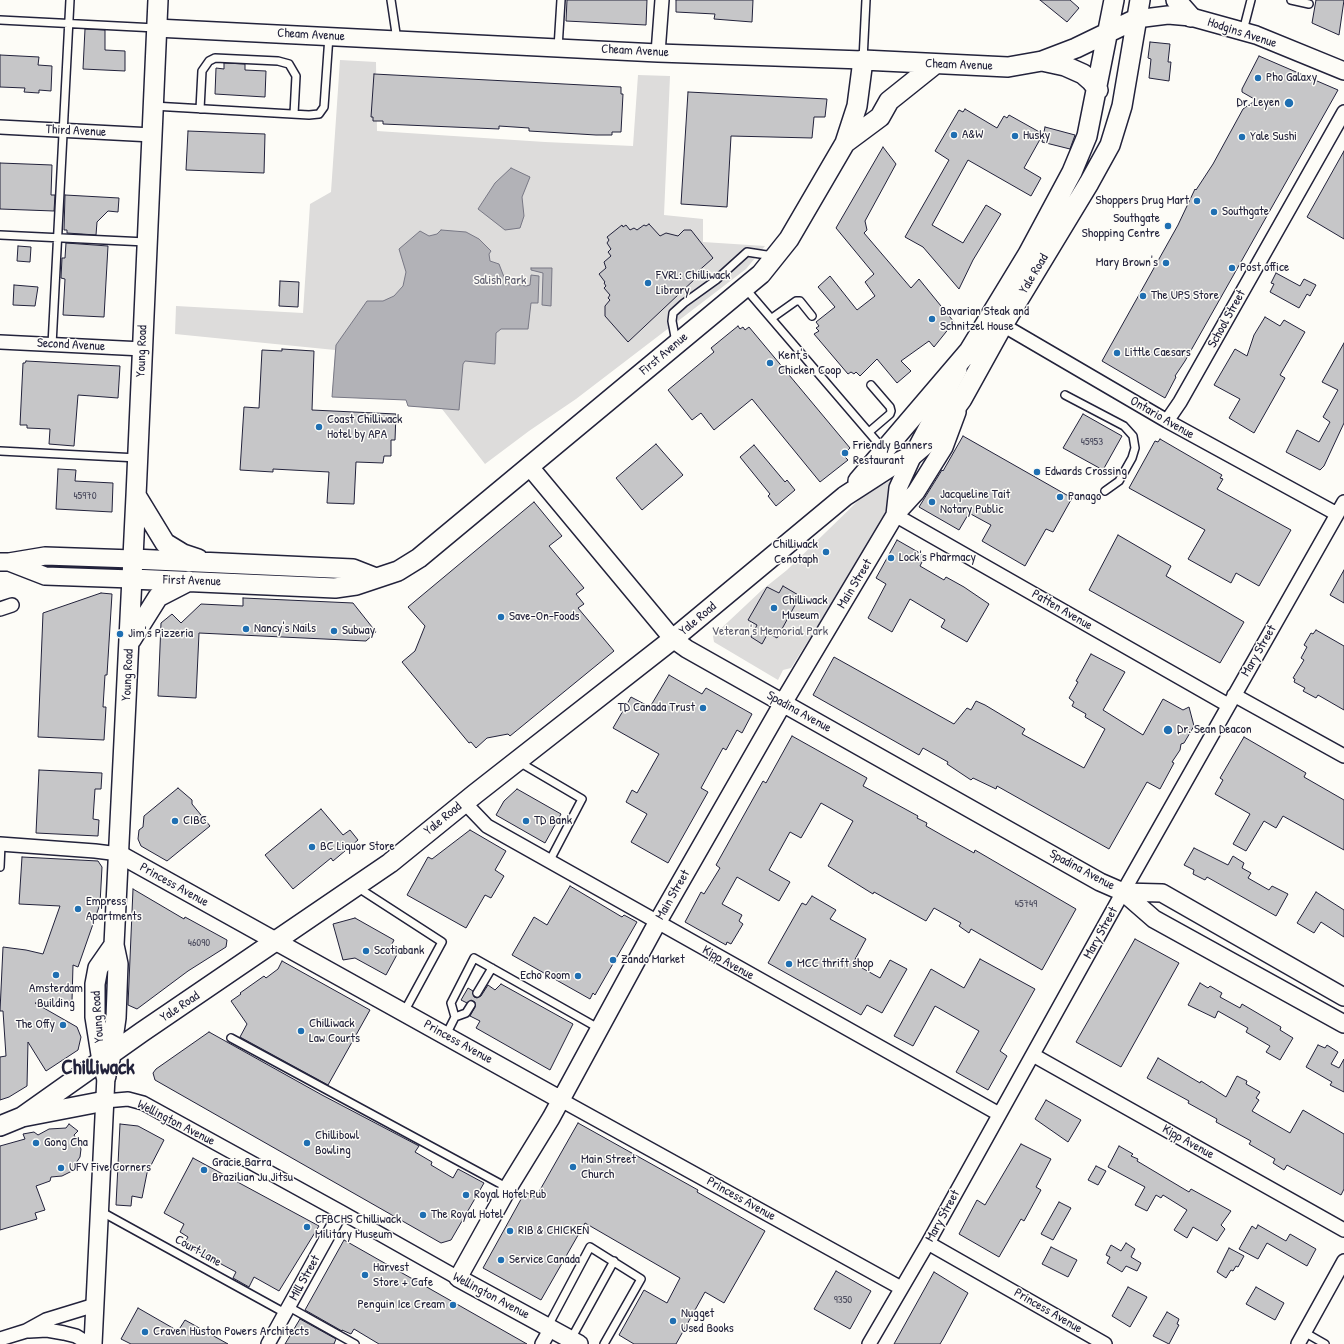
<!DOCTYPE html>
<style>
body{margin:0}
canvas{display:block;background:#fdfcf7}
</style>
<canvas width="1344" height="1344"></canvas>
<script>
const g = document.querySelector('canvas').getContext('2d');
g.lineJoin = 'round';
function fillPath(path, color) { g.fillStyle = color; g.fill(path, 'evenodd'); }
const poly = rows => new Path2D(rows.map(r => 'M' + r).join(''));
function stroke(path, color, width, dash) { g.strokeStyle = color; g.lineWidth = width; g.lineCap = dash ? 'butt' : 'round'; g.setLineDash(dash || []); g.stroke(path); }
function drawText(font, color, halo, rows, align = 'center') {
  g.font = font + ' "Patrick Hand",sans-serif'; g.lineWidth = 3; g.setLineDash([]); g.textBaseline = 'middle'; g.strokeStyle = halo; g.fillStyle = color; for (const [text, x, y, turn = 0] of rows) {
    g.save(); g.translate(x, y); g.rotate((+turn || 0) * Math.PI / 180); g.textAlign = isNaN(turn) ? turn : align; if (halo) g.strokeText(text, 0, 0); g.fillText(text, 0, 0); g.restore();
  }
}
fillPath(poly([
 [340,60,376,62,377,131,545,142,633,146,638,75,670,76,664,215,703,219,703,242,765,246,746,269,576,399,529,431,485,464,442,409,408,406,406,400,332,397,335,350,175,334,176,306,303,313,310,204,331,192],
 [897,477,892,508,791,668,783,670,778,680,714,642,713,636,762,590,787,570,864,495]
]), '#dddcdb');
const water = poly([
 [511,168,530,177,522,197,524,216,520,228,505,230,478,209,495,183,511,168],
 [441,230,466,232,479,239,491,251,489,254,490,261,499,264,504,277,509,283,526,286,530,285,531,275,539,276,538,303,531,303,528,329,501,329,496,333,495,364,465,361,463,364,459,410,408,406,406,400,332,397,336,345,367,301,383,301,394,296,403,286,406,272,399,249,420,231,429,236,437,234,441,230],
 [531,268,552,268,551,306,542,305,543,273,531,270,531,268]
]);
fillPath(water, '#b2b2b7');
stroke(water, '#787885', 1);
const building = poly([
 [567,0,647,0,646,25,566,21,567,0],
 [676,0,753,0,752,22,714,19,715,14,676,12,676,0],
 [1040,0,1070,0,1079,8,1067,22,1040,0],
 [1316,0,1344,0,1339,35,1312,23,1316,0],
 [85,29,105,30,105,50,125,51,125,71,83,69,85,29],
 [1150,42,1170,44,1168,62,1171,62,1169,81,1149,78,1151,59,1148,58,1150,42],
 [0,55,39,57,38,65,52,66,51,91,39,90,39,93,24,92,25,88,0,87,0,55],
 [1259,56,1338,90,1185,361,1175,376,1176,377,1165,398,1102,361,1178,225,1195,189,1196,190,1213,164,1243,109,1256,100,1242,92,1242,89,1259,56],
 [224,63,245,64,245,70,266,71,265,97,215,94,216,68,224,69,224,63],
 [374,74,621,87,621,94,623,94,621,132,612,132,612,135,596,135,529,131,529,128,499,126,499,129,383,124,383,121,373,121,373,117,371,117,374,74],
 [688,92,827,99,825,117,814,117,812,138,731,136,727,207,681,204,688,92],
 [965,109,997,128,1004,116,1007,118,1009,115,1043,134,1024,168,1041,178,1031,196,968,160,932,225,963,243,986,205,1001,214,973,260,959,289,923,247,905,237,949,160,935,151,959,110,963,112,965,109],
 [1045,127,1075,135,1070,149,1042,142,1045,127],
 [188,131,265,134,264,173,186,170,188,131],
 [883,147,896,164,865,221,867,230,864,233,911,288,919,279,954,322,934,347,929,341,901,361,911,371,897,383,877,359,860,376,856,372,854,374,851,372,848,374,814,334,819,331,816,328,819,326,816,322,835,307,818,287,830,276,857,310,875,296,865,282,874,274,836,228,883,147],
 [1344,151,1344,239,1307,217,1344,151],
 [0,163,52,165,51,195,55,195,54,211,0,209,0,163],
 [65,195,119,198,118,212,108,211,97,222,96,235,67,233,67,230,64,230,65,195],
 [649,224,660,236,666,233,678,236,684,230,691,230,713,258,694,275,696,278,628,342,605,316,605,306,610,300,608,298,610,295,604,288,606,286,604,283,605,282,599,274,606,268,604,262,611,256,608,252,611,249,607,243,609,240,607,237,622,225,623,227,626,225,630,230,634,228,637,230,644,225,646,226,649,224],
 [66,243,108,246,104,317,63,315,65,279,61,278,62,258,65,258,66,243],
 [18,246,31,247,30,262,17,261,18,246],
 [1276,273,1300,286,1304,279,1316,285,1310,296,1307,294,1299,308,1270,292,1274,284,1271,283,1276,273],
 [280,281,299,282,298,307,279,306,280,281],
 [14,285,38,287,35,306,13,305,14,285],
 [1265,317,1280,326,1284,320,1305,332,1280,375,1285,378,1254,433,1229,418,1240,399,1214,385,1235,349,1247,356,1254,335,1265,317],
 [738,326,740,329,743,327,745,330,749,327,850,448,846,452,848,455,845,457,848,460,820,482,752,399,714,430,701,413,692,420,668,390,714,352,711,348,738,326],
 [1344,343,1344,423,1324,466,1320,470,1286,452,1297,430,1319,442,1330,422,1323,417,1338,390,1322,382,1344,343],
 [282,349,314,351,312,410,396,414,395,440,391,440,391,456,384,456,383,463,356,462,354,504,327,503,329,472,273,469,273,472,240,470,244,407,259,408,262,350,282,351,282,349],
 [26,361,120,366,118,398,78,395,74,446,49,444,50,429,27,428,27,425,20,425,23,363,25,363,26,361],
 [1083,414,1122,436,1103,470,1063,448,1083,414],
 [963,436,1072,498,1053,532,1046,529,1025,566,982,541,991,525,969,513,959,530,919,507,942,470,943,471,963,436],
 [1160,439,1222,475,1220,478,1223,479,1217,489,1291,530,1259,586,1236,573,1231,583,1188,559,1205,530,1129,488,1155,441,1158,442,1160,439],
 [656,444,683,475,642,510,616,478,656,444],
 [754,445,785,482,787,480,795,490,776,506,768,496,770,494,740,457,754,445],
 [58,469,76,470,75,481,113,483,112,512,56,509,58,469],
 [534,502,562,536,549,546,584,588,576,594,584,604,578,608,614,651,510,736,508,734,487,738,476,748,471,742,469,743,402,662,415,651,425,626,408,607,534,502],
 [1118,535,1171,566,1166,576,1244,622,1220,663,1089,590,1118,535],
 [897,540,925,556,920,566,944,580,946,577,964,587,989,604,967,642,941,627,945,620,910,599,892,632,868,618,886,584,876,578,897,540],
 [1344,570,1344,603,1330,595,1344,570],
 [783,586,800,596,777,638,768,633,762,644,751,637,757,625,748,620,767,587,779,593,783,586],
 [101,593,112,594,107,675,105,675,103,707,106,707,104,740,38,737,43,613,101,593],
 [243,598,353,603,376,632,366,641,199,633,196,698,158,696,161,623,172,614,181,623,201,604,243,606,243,598],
 [1316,630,1344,646,1344,710,1318,695,1316,698,1303,691,1305,688,1294,682,1295,679,1293,678,1304,660,1301,658,1307,647,1304,645,1311,633,1313,634,1316,630],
 [1091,654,1125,672,1103,710,1143,735,1163,699,1183,710,1189,707,1194,726,1184,743,1181,744,1180,750,1172,762,1174,763,1160,789,1147,782,1109,849,997,786,996,789,973,778,971,780,947,764,948,762,923,748,919,755,813,695,834,657,954,724,967,708,971,710,976,701,985,705,1025,729,1022,734,1084,768,1105,729,1085,717,1086,714,1072,706,1074,702,1069,698,1078,682,1076,681,1091,654],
 [669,675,702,694,706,688,752,714,742,733,737,730,726,750,723,748,701,788,708,792,668,863,631,842,647,814,626,802,632,790,637,793,659,754,613,728,631,697,650,707,669,675],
 [792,736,867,778,863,786,918,816,917,818,927,823,926,826,947,838,974,853,975,850,1076,909,1042,970,971,929,969,933,959,926,961,923,934,908,926,921,874,892,873,894,828,866,853,821,821,803,801,838,790,832,769,870,790,882,779,901,737,877,722,904,742,915,739,921,743,924,731,944,727,942,726,945,685,922,701,892,704,894,720,868,716,865,763,781,766,783,792,736],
 [1244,737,1306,773,1304,777,1344,800,1344,850,1283,816,1276,828,1264,821,1246,851,1233,844,1250,814,1215,794,1223,780,1220,778,1244,737],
 [39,770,102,773,101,789,95,789,93,819,99,820,98,836,36,833,39,770],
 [178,788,192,800,192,804,210,826,167,861,141,846,138,839,139,830,143,827,144,816,178,788],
 [517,789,561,814,545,843,496,815,504,801,517,789],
 [321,809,343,835,350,830,358,840,333,861,331,858,293,889,265,855,321,809],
 [470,830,506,851,495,870,504,876,491,898,485,895,466,928,407,895,428,857,432,859,470,830],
 [1194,848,1228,865,1233,856,1244,863,1242,868,1251,873,1248,878,1269,890,1272,886,1288,894,1276,916,1207,877,1205,880,1193,874,1194,870,1184,865,1194,848],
 [22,857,98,861,102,867,100,904,78,967,73,965,72,1001,35,1003,77,1027,81,1037,78,1050,46,1071,28,1042,27,1086,9,1097,0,1100,0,1057,6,1056,3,1011,0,1011,3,947,26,950,43,954,60,906,19,904,22,857],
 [570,886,622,917,624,915,637,922,595,995,593,993,590,999,512,955,534,917,547,925,570,886],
 [133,889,184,919,185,917,227,940,226,947,188,971,137,1009,128,1005,133,889],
 [1316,892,1344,910,1344,937,1321,922,1314,933,1297,923,1316,892],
 [812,896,836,910,830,919,866,939,853,963,880,978,890,960,907,969,882,1013,867,1005,861,1015,768,963,802,903,806,905,812,896],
 [355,918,394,940,392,944,400,949,386,975,355,958,343,960,333,924,355,918],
 [1135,939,1179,963,1121,1067,1076,1042,1135,939],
 [980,959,1035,989,1000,1051,1007,1056,988,1090,956,1072,979,1031,935,1006,913,1046,894,1036,931,969,964,988,980,959],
 [282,961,370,1010,328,1085,240,1037,247,1024,231,1001,241,994,240,993,264,976,266,978,278,969,282,961],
 [1200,983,1208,988,1210,986,1222,993,1220,997,1240,1008,1242,1004,1281,1027,1280,1030,1293,1038,1280,1060,1266,1052,1270,1046,1246,1032,1248,1028,1218,1011,1215,1018,1188,1005,1200,983],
 [501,984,573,1024,550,1070,476,1028,480,1021,470,1016,475,1007,475,1002,471,1000,467,1003,461,1000,468,988,473,991,474,997,477,998,481,996,488,985,495,990,501,984],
 [209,1032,322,1095,419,1146,415,1152,432,1162,431,1165,453,1178,458,1169,484,1183,451,1240,441,1243,155,1080,153,1073,156,1069,209,1032],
 [1318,1045,1325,1048,1327,1045,1338,1052,1331,1064,1339,1068,1344,1059,1344,1092,1330,1085,1332,1082,1306,1067,1318,1045],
 [1158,1058,1200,1083,1201,1081,1226,1097,1237,1076,1247,1081,1246,1084,1260,1092,1256,1098,1259,1100,1252,1111,1290,1133,1303,1110,1344,1134,1344,1189,1341,1195,1287,1165,1284,1170,1273,1163,1275,1159,1249,1144,1251,1141,1216,1122,1217,1119,1188,1103,1189,1101,1147,1078,1158,1058],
 [1046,1100,1081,1120,1068,1142,1035,1119,1046,1100],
 [578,1123,698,1190,697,1192,765,1231,724,1303,705,1292,676,1344,634,1344,619,1335,644,1290,667,1303,680,1278,585,1223,541,1300,483,1268,525,1192,536,1197,578,1123],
 [69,1124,78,1131,74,1135,81,1149,80,1157,74,1166,76,1169,62,1176,51,1177,50,1181,36,1186,45,1210,35,1213,37,1219,0,1230,0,1146,25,1139,23,1134,34,1132,38,1135,49,1129,66,1128,69,1124],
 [120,1124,138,1126,164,1140,147,1173,142,1198,132,1196,131,1206,116,1205,120,1124],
 [1021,1144,1051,1159,1036,1187,1041,1190,1024,1221,1021,1219,999,1257,959,1234,977,1200,985,1205,1021,1144],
 [1119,1146,1133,1154,1131,1156,1138,1159,1137,1161,1189,1192,1191,1189,1231,1211,1221,1225,1225,1229,1217,1241,1193,1227,1187,1238,1174,1230,1187,1210,1163,1195,1161,1198,1156,1195,1147,1211,1135,1205,1145,1187,1108,1167,1119,1146],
 [193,1158,319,1226,279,1291,254,1277,249,1287,233,1278,236,1272,184,1244,188,1237,180,1232,184,1224,164,1213,193,1158],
 [1096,1166,1106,1171,1098,1185,1088,1180,1096,1166],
 [1059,1202,1071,1208,1053,1240,1041,1234,1059,1202],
 [1258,1225,1286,1241,1290,1234,1316,1249,1307,1266,1267,1243,1258,1259,1239,1249,1252,1226,1256,1229,1258,1225],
 [344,1240,527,1344,379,1344,354,1329,351,1334,342,1330,342,1331,305,1310,344,1240],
 [1126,1243,1135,1249,1131,1257,1141,1263,1137,1271,1126,1266,1122,1272,1107,1263,1110,1257,1106,1255,1111,1245,1121,1251,1126,1243],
 [1051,1247,1077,1260,1068,1277,1042,1264,1051,1247],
 [1229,1248,1244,1256,1238,1267,1236,1266,1233,1271,1231,1270,1226,1278,1217,1272,1229,1248],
 [836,1271,871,1291,850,1329,814,1309,836,1271],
 [934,1272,968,1293,943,1339,940,1344,894,1344,934,1272],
 [1128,1287,1147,1297,1130,1327,1112,1316,1128,1287],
 [1256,1287,1284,1303,1275,1320,1246,1304,1256,1287],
 [138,1308,178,1331,185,1320,228,1344,131,1344,121,1339,138,1308],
 [1167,1312,1179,1319,1177,1324,1179,1325,1169,1344,1153,1336,1167,1312],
 [300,1319,336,1339,334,1344,285,1344,300,1319]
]);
fillPath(building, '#c6c6c8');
stroke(building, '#22223b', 1);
const service = poly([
 [391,0,397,40],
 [1291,0,1309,4],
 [0,20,156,28],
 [1243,31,1251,0],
 [558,48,561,0],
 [863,60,866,0],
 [153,106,309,115,319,114,324,107,329,36],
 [200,109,202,71,209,61,215,58,278,61,289,64,296,76,294,114],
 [0,235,146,242],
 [745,288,884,450],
 [772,318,796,301,800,301,812,316],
 [676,342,672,321,673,313,684,303,716,280,747,252,773,256],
 [52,345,70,0],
 [1065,395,1124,426,1133,436,1135,448,1132,458,1119,481,1105,491],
 [869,432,890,414,891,411,890,407,871,385],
 [0,451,138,458],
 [519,762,582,799,549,862],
 [0,867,1,844],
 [357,887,442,942,404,1012],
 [477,993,492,968],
 [455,1017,451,1003,474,958,600,1029],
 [446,1035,455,1017,466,1013,471,1005],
 [231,1038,508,1188],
 [100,1211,285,1313],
 [289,1307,355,1344],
 [548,1326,590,1247,641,1279,604,1344],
 [1304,1332,1325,1344],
 [571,1339,614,1261]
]);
const minor = poly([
 [658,53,662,0],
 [0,127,152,135],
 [996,321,1167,421,1337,514],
 [0,342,143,349],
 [1167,421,1180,402,1344,112],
 [895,515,1228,705],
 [0,609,12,605],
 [1234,695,1344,756],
 [464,802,487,826,999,1114],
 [0,844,95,851,119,854],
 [1033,1055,1344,1230],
 [561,1100,901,1288],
 [105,1101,128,1099,143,1103,341,1212,458,1278],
 [928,1243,1105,1344],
 [29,1331,47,1330,64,1333,76,1336,89,1344],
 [0,1339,26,1331,46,1320,95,1305],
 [268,1344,341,1212],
 [542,1344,551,1328],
 [869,1344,928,1243,1123,892,1344,502],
 [1298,1344,1344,1261]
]);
const tertiary = poly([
 [1136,19,1168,15,1191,17,1256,35,1344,71],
 [156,28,658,53,863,60],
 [529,466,673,639,687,649,1100,882,1123,892,1154,919,1344,1024],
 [895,515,898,488,913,455,958,370],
 [0,562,9,562,45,556,133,559],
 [9,562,45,576,132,579],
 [119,854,561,1100],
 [1123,892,1162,893,1344,997],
 [93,1344,106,1076],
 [579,1344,458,1278,508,1188,551,1118,657,923,783,703,895,515,916,492,944,447,957,412]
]);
const secondary = poly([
 [1176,0,1191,17],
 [1042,61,1065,66,1083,74,1091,81,1098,90],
 [845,143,880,117,889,101,934,65],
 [858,481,969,351,1028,254,1072,172,1087,136,1114,0],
 [137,497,165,543,183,554,198,559],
 [133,559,353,569,376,578],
 [132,579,335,588,356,585,398,571,419,558,761,274,789,239,845,143,857,106,863,60,1008,67,1042,61,1076,48,1136,19],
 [131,640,158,597,189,581],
 [110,1060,116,1018,118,964,114,945],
 [106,1076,102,1061,95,1017,95,984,98,968,114,945,136,496,158,0],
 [22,1117,142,1032,390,863,475,794,673,639,845,496,893,465,913,455,934,437,962,399,1003,325,1089,183,1110,145,1122,106,1140,0],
 [0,1126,22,1117,105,1101]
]);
stroke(service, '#22223b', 10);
stroke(minor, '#22223b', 16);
stroke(tertiary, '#22223b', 20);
stroke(secondary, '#22223b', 22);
stroke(service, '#fdfcf7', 7);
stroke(minor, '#fdfcf7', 13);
stroke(tertiary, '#fdfcf7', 17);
stroke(secondary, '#fdfcf7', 19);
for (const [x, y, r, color] of [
 [1258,78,4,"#1f6fb2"],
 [1289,103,5,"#1f6fb2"],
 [954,135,4,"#1f6fb2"],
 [1015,136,4,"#1f6fb2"],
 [1242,137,4,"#1f6fb2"],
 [1197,201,4,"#1f6fb2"],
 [1214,212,4,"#1f6fb2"],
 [1168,226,4,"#1f6fb2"],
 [1166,263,4,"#1f6fb2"],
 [1232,268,4,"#1f6fb2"],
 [648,283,4,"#1f6fb2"],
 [1143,296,4,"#1f6fb2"],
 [932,319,4,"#1f6fb2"],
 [1117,353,4,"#1f6fb2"],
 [770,363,4,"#1f6fb2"],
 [319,427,4,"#1f6fb2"],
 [845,453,4,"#1f6fb2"],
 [1037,472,4,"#1f6fb2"],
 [1060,497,4,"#1f6fb2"],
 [932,502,4,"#1f6fb2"],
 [826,552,4,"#1f6fb2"],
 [891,558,4,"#1f6fb2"],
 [774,608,4,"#1f6fb2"],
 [501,617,4,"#1f6fb2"],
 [246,629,4,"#1f6fb2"],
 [334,631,4,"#1f6fb2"],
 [120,634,4,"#1f6fb2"],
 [703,708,4,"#1f6fb2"],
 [1168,730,5,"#1f6fb2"],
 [175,821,4,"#1f6fb2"],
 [526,821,4,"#1f6fb2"],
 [312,847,4,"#1f6fb2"],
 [78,909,4,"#1f6fb2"],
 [366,951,4,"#1f6fb2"],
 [613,960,4,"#1f6fb2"],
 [789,964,4,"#1f6fb2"],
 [56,975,4,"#1f6fb2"],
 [578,976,4,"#1f6fb2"],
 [63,1025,4,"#1f6fb2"],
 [301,1031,4,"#1f6fb2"],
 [36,1143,4,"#1f6fb2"],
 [307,1143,4,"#1f6fb2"],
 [573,1167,4,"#1f6fb2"],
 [61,1168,4,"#1f6fb2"],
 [204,1170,4,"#1f6fb2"],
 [466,1195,4,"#1f6fb2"],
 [423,1215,4,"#1f6fb2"],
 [307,1227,4,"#1f6fb2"],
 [510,1231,4,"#1f6fb2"],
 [501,1260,4,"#1f6fb2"],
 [365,1275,4,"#1f6fb2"],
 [453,1305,4,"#1f6fb2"],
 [673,1321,4,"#1f6fb2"],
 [145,1332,4,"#1f6fb2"]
]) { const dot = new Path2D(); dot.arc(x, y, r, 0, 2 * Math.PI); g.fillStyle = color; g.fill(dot); stroke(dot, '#fdfcf7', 1.5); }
drawText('11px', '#4b4b5e', null, [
 ["45953",1092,442],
 ["45970",85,496],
 ["45749",1026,904],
 ["46090",199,943],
 ["9350",843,1300]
]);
drawText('13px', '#22223b', '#fdfcf7', [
 ["Hodgins Avenue",1242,33,18],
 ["Cheam Avenue",311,35,3],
 ["Cheam Avenue",635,51,3],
 ["Cheam Avenue",959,65,2],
 ["Third Avenue",76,131,3],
 ["Yale Road",1034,274,-59],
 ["School Street",1227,319,-61],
 ["Second Avenue",71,345,3],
 ["Young Road",142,351,-88],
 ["First Avenue",664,354,-40],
 ["Ontario Avenue",1162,418,30],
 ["First Avenue",192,581,2],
 ["Main Street",855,584,-59],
 ["Patten Avenue",1062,610,30],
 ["Yale Road",698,619,-40],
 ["Mary Street",1259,651,-60],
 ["Young Road",128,675,-87],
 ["Spadina Avenue",799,712,29],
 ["Yale Road",443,819,-39],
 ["Spadina Avenue",1082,870,28],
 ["Princess Avenue",174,885,29],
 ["Main Street",673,895,-60],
 ["Mary Street",1101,933,-61],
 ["Kipp Avenue",728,963,29],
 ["Yale Road",180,1007,-34],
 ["Young Road",98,1017,-94],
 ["Princess Avenue",458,1042,29],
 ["Wellington Avenue",176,1123,27],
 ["Kipp Avenue",1188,1142,29],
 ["Princess Avenue",741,1199,29],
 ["Mary Street",943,1216,-61],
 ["Court Lane",198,1251,29],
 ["Mill Street",305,1278,-61],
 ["Wellington Avenue",491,1296,28],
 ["Princess Avenue",1048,1311,30]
]);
drawText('13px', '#22223b', '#fdfcf7', [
 ["Pho Galaxy",1266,78],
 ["Dr. Leyen",1280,103,"right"],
 ["A&W",962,135],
 ["Husky",1023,136],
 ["Yale Sushi",1250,137],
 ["Shoppers Drug Mart",1189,201,"right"],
 ["Southgate",1222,212],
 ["Southgate",1160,219,"right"],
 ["Shopping Centre",1160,234,"right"],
 ["Mary Brown's",1158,263,"right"],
 ["Post office",1240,268],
 ["FVRL: Chilliwack",656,276],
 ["Library",656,291],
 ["The UPS Store",1151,296],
 ["Bavarian Steak and",940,312],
 ["Schnitzel House",940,327],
 ["Little Caesars",1125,353],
 ["Kent's",778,356],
 ["Chicken Coop",778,371],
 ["Coast Chilliwack",327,420],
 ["Hotel by APA",327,435],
 ["Friendly Banners",853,446],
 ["Restaurant",853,461],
 ["Edwards Crossing",1045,472],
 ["Jacqueline Tait",940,495],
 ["Notary Public",940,510],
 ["Panago",1068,497],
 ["Chilliwack",818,545,"right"],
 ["Cenotaph",818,560,"right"],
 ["Lock's Pharmacy",899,558],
 ["Chilliwack",782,601],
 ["Museum",782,616],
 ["Save-On-Foods",509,617],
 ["Nancy's Nails",254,629],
 ["Subway",342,631],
 ["Jim's Pizzeria",128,634],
 ["TD Canada Trust",695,708,"right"],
 ["Dr. Sean Deacon",1177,730],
 ["CIBC",183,821],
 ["TD Bank",534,821],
 ["BC Liquor Store",320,847],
 ["Empress",86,902],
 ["Apartments",86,917],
 ["Scotiabank",374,951],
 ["Zando Market",621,960],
 ["MCC thrift shop",797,964],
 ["Echo Room",570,976,"right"],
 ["Amsterdam",56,989,"center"],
 ["Building",56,1004,"center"],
 ["Chilliwack",309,1024],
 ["Law Courts",309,1039],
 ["The Offy",55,1025,"right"],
 ["Chillibowl",315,1136],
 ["Bowling",315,1151],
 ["Gong Cha",44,1143],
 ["Main Street",581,1160],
 ["Church",581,1175],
 ["Gracie Barra",212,1163],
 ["Brazilian Ju Jitsu",212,1178],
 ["UFV Five Corners",69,1168],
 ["Royal Hotel Pub",474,1195],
 ["The Royal Hotel",431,1215],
 ["CFBCHS Chilliwack",315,1220],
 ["Military Museum",315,1235],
 ["RIB & CHICKEN",518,1231],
 ["Service Canada",509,1260],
 ["Harvest",373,1268],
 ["Store + Cafe",373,1283],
 ["Penguin Ice Cream",445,1305,"right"],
 ["Nugget",681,1314],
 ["Used Books",681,1329],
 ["Craven Huston Powers Architects",153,1332]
], 'left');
drawText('13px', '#5a5a6b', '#fdfcf7', [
 ["Salish Park",500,281],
 ["Veteran's Memorial Park",770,632]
]);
drawText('bold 21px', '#22223b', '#fdfcf7', [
 ["Chilliwack",98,1068]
]);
</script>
